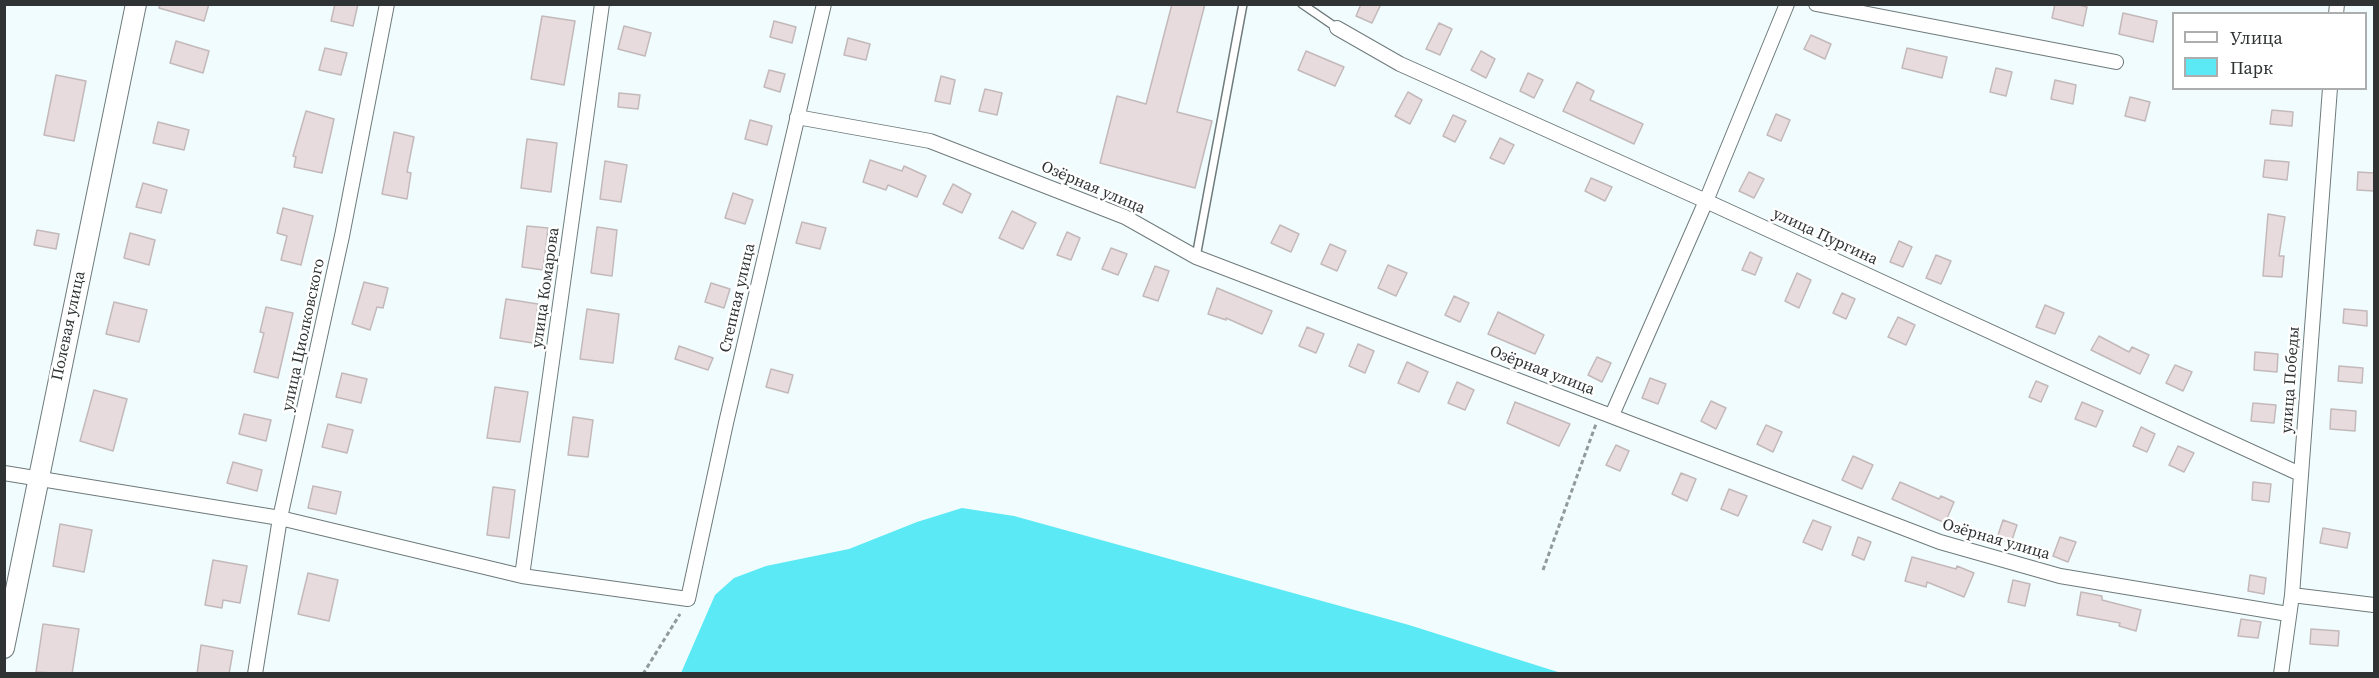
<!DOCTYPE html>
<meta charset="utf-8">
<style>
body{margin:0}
#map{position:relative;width:2379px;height:678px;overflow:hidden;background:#f0fcfd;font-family:"Source Serif 4",serif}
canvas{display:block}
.frame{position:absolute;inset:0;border:6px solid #2f3334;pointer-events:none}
.legend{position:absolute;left:2172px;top:12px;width:195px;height:78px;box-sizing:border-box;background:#fff;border:2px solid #acadae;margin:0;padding:8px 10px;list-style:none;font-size:18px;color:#2f3334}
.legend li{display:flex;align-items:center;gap:12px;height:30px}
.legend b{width:30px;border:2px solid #acadae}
</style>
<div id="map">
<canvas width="2379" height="678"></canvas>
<div class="frame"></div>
<ul class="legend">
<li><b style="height:8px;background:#fff"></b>Улица</li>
<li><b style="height:16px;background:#5be9f5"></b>Парк</li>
</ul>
</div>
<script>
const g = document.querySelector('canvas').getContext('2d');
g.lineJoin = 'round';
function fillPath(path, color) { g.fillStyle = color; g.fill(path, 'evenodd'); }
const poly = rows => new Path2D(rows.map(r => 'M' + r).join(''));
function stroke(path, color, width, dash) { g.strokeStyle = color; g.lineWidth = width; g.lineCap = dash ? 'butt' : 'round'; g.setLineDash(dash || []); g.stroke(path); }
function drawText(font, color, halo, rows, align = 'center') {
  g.font = font + ' "Source Serif 4",serif'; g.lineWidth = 5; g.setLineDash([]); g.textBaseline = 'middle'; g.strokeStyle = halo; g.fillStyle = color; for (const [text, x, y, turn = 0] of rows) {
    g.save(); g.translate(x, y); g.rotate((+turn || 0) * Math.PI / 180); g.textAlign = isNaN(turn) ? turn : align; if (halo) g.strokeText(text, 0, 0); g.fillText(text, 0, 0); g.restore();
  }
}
fillPath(poly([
 [962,508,1014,516,1409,625,1561,673,681,673,715,595,734,578,766,566,849,549,917,522]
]), '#5be9f5');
const building = poly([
 [160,4,209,4,204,21,159,8,160,4],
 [335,4,358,4,353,26,331,21,335,4],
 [1172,4,1205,4,1177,112,1212,121,1195,188,1100,163,1117,96,1146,104,1172,4],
 [1361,4,1381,4,1372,23,1356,16,1361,4],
 [2055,4,2075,4,2087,7,2083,26,2052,18,2055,4],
 [2123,13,2157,21,2153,42,2119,34,2123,13],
 [542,16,575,21,564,85,531,79,542,16],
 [774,21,796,27,792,43,770,37,774,21],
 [1439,23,1452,29,1440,55,1426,49,1439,23],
 [624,26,651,33,645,56,618,49,624,26],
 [1811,35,1831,44,1825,59,1804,49,1811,35],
 [848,38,870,44,866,60,844,55,848,38],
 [176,41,209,51,203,73,170,63,176,41],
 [325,48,347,53,341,75,319,70,325,48],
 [1907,48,1947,57,1942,78,1902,68,1907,48],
 [1306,51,1344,67,1335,86,1298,70,1306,51],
 [1481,51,1495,59,1486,78,1471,70,1481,51],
 [1996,68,2012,72,2006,96,1990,92,1996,68],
 [769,70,785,74,780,92,764,87,769,70],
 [1528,73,1543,80,1534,98,1520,91,1528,73],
 [56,75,86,81,74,141,44,135,56,75],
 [941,76,955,80,950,104,935,101,941,76],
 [2055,80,2076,85,2073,104,2051,99,2055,80],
 [1577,82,1594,91,1590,100,1643,124,1634,144,1563,111,1577,82],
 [985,89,1002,93,997,115,979,111,985,89],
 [1408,92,1422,100,1410,124,1395,116,1408,92],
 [619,93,640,95,638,109,618,107,619,93],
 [2130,97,2150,102,2145,121,2125,116,2130,97],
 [2272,110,2293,112,2292,126,2270,124,2272,110],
 [306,111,334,119,322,173,294,167,296,157,293,156,306,111],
 [1776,114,1790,120,1781,141,1767,135,1776,114],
 [1453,115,1466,121,1455,142,1443,136,1453,115],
 [750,120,772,126,767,145,745,139,750,120],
 [158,122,189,130,184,150,153,143,158,122],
 [394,132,414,137,407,172,411,173,407,199,382,194,394,132],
 [1500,138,1514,145,1504,164,1490,158,1500,138],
 [527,139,557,143,551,192,521,188,527,139],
 [870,160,902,171,904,166,926,176,917,197,888,185,886,190,863,182,870,160],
 [2265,160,2289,162,2287,180,2263,177,2265,160],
 [605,161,627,165,621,202,600,199,605,161],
 [1749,172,1764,179,1754,198,1739,191,1749,172],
 [2358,172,2374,173,2374,191,2357,190,2358,172],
 [1591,178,1612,187,1605,201,1585,191,1591,178],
 [143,183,167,190,161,213,136,207,143,183],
 [953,184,971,194,962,213,943,204,953,184],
 [733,193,753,200,745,224,725,218,733,193],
 [283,208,313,216,301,265,281,260,287,236,277,233,283,208],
 [1012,211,1036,223,1023,249,999,238,1012,211],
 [2268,214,2285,217,2279,256,2284,256,2282,277,2263,276,2268,214],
 [802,222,826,228,820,249,796,243,802,222],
 [1280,225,1299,234,1291,252,1271,243,1280,225],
 [527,226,548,228,543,270,522,267,527,226],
 [597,227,617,230,612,276,591,273,597,227],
 [37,230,59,234,56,249,34,245,37,230],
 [1067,232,1080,238,1071,260,1057,255,1067,232],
 [130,233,155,240,149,265,124,258,130,233],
 [1899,241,1912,247,1903,267,1890,262,1899,241],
 [1330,244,1346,251,1337,271,1321,264,1330,244],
 [1111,248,1127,254,1118,275,1102,269,1111,248],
 [1750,252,1762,258,1755,275,1742,270,1750,252],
 [1936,255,1951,261,1941,284,1926,278,1936,255],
 [1388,265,1407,273,1396,296,1378,288,1388,265],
 [1155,266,1169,271,1158,301,1143,296,1155,266],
 [1797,273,1811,280,1799,308,1785,301,1797,273],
 [364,282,388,288,383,308,377,307,370,330,352,324,364,282],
 [711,283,730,289,724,308,705,302,711,283],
 [1217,288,1272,311,1262,334,1226,318,1226,320,1208,314,1217,288],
 [1842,293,1855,299,1846,319,1833,313,1842,293],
 [1454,296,1469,303,1460,322,1445,315,1454,296],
 [506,299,538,304,533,343,500,338,506,299],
 [114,302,147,310,139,342,106,334,114,302],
 [2045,305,2064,313,2055,334,2036,327,2045,305],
 [266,307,293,313,278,378,254,372,264,333,260,332,266,307],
 [587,309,619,314,613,363,580,359,587,309],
 [2344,309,2367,311,2367,326,2343,323,2344,309],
 [1498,312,1544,335,1535,354,1488,334,1498,312],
 [1898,317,1915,325,1906,345,1888,337,1898,317],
 [1307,327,1324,334,1316,353,1299,346,1307,327],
 [2099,336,2129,352,2132,347,2149,355,2140,374,2091,350,2099,336],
 [1358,344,1374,351,1365,373,1349,366,1358,344],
 [679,346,713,358,708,370,675,359,679,346],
 [2255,352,2278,354,2277,372,2254,370,2255,352],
 [1597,357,1611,363,1602,382,1588,375,1597,357],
 [1407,362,1428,372,1419,392,1398,383,1407,362],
 [2175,365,2192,372,2183,391,2166,383,2175,365],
 [2339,366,2363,368,2362,383,2338,381,2339,366],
 [771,369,793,375,788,393,766,387,771,369],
 [342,373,367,379,361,403,336,397,342,373],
 [1650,378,1666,384,1658,404,1642,398,1650,378],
 [2036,381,2048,386,2041,402,2029,397,2036,381],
 [1457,382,1474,390,1465,410,1448,403,1457,382],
 [495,387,528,392,520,442,487,438,495,387],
 [94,390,127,399,113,451,80,441,94,390],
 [1711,401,1726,408,1716,429,1701,421,1711,401],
 [1515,402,1570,424,1559,446,1507,423,1515,402],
 [2082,402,2103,411,2096,427,2075,419,2082,402],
 [2253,403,2276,405,2274,423,2251,421,2253,403],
 [2331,409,2356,411,2355,431,2330,429,2331,409],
 [244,414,271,420,266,441,239,434,244,414],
 [573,417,593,420,588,457,568,455,573,417],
 [328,424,353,430,347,453,322,447,328,424],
 [1766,425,1782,432,1773,452,1757,444,1766,425],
 [2141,427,2155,434,2147,452,2133,446,2141,427],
 [1616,445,1629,451,1620,471,1606,465,1616,445],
 [2178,446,2194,453,2184,472,2169,465,2178,446],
 [1853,456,1873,465,1862,489,1842,480,1853,456],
 [233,462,262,470,257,491,227,483,233,462],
 [1681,473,1696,479,1687,501,1672,494,1681,473],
 [1900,482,1939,499,1941,496,1954,502,1945,523,1892,499,1900,482],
 [2253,482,2271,484,2269,502,2252,500,2253,482],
 [313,486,341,492,336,514,308,508,313,486],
 [493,487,515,490,509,538,487,535,493,487],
 [1729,489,1747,496,1738,516,1721,509,1729,489],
 [1813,520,1831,527,1822,550,1803,542,1813,520],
 [2003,520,2017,525,2011,543,1997,538,2003,520],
 [60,524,92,530,84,572,53,566,60,524],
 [2323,528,2350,533,2347,548,2320,543,2323,528],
 [1858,537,1871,542,1864,560,1852,555,1858,537],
 [2060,537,2076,542,2068,562,2053,556,2060,537],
 [1912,557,1956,569,1957,566,1974,573,1964,597,1927,582,1926,587,1905,581,1912,557],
 [213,560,247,566,240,603,223,600,222,608,205,605,213,560],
 [308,573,338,580,329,621,298,614,308,573],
 [2250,575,2266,578,2264,594,2248,591,2250,575],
 [2013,580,2030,584,2025,606,2008,602,2013,580],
 [2081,592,2102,596,2102,600,2141,610,2136,631,2119,626,2120,623,2077,615,2081,592],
 [2241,619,2261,622,2258,638,2238,636,2241,619],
 [43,624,79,629,72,674,36,672,43,624],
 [2311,629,2339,631,2338,646,2310,644,2311,629],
 [201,645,233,651,229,674,197,674,201,645]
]);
fillPath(building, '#e7dbdd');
stroke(building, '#c4b9ba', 1.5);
const lane = poly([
 [1302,4,1337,28],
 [1196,257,1243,4]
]);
const street = poly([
 [1816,4,2116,62],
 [2336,14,2337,4],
 [1337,28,1400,64,1706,201,2300,474],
 [797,117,930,141,1125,217,1196,257,1940,542,2060,576,2288,614],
 [1612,415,1706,201,1787,4],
 [4,473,280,518,522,576,688,599,726,423,824,4],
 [522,576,602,4],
 [2292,595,2374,605],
 [255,674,280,518,342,236,387,4],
 [2281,674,2292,595,2330,88]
]);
const secondary = poly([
 [4,648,136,4]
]);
stroke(lane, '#6f7a7b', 10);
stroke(street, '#6f7a7b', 16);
stroke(secondary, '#6f7a7b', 22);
stroke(poly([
 [1543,570,1596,424],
 [643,674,680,614]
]), '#929a9b', 3, [4.5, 3]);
stroke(lane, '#fff', 7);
stroke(street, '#fff', 14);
stroke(secondary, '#fff', 20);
drawText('16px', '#2f3334', '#fff', [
 ["Озёрная улица",1093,188,23],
 ["улица Пургина",1825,237,25],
 ["улица Комарова",546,288,-82],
 ["Степная улица",738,298,-77],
 ["Полевая улица",69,326,-78],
 ["улица Циолковского",304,335,-78],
 ["Озёрная улица",1542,371,21],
 ["улица Победы",2291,380,-86],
 ["Озёрная улица",1996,540,16]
]);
</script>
